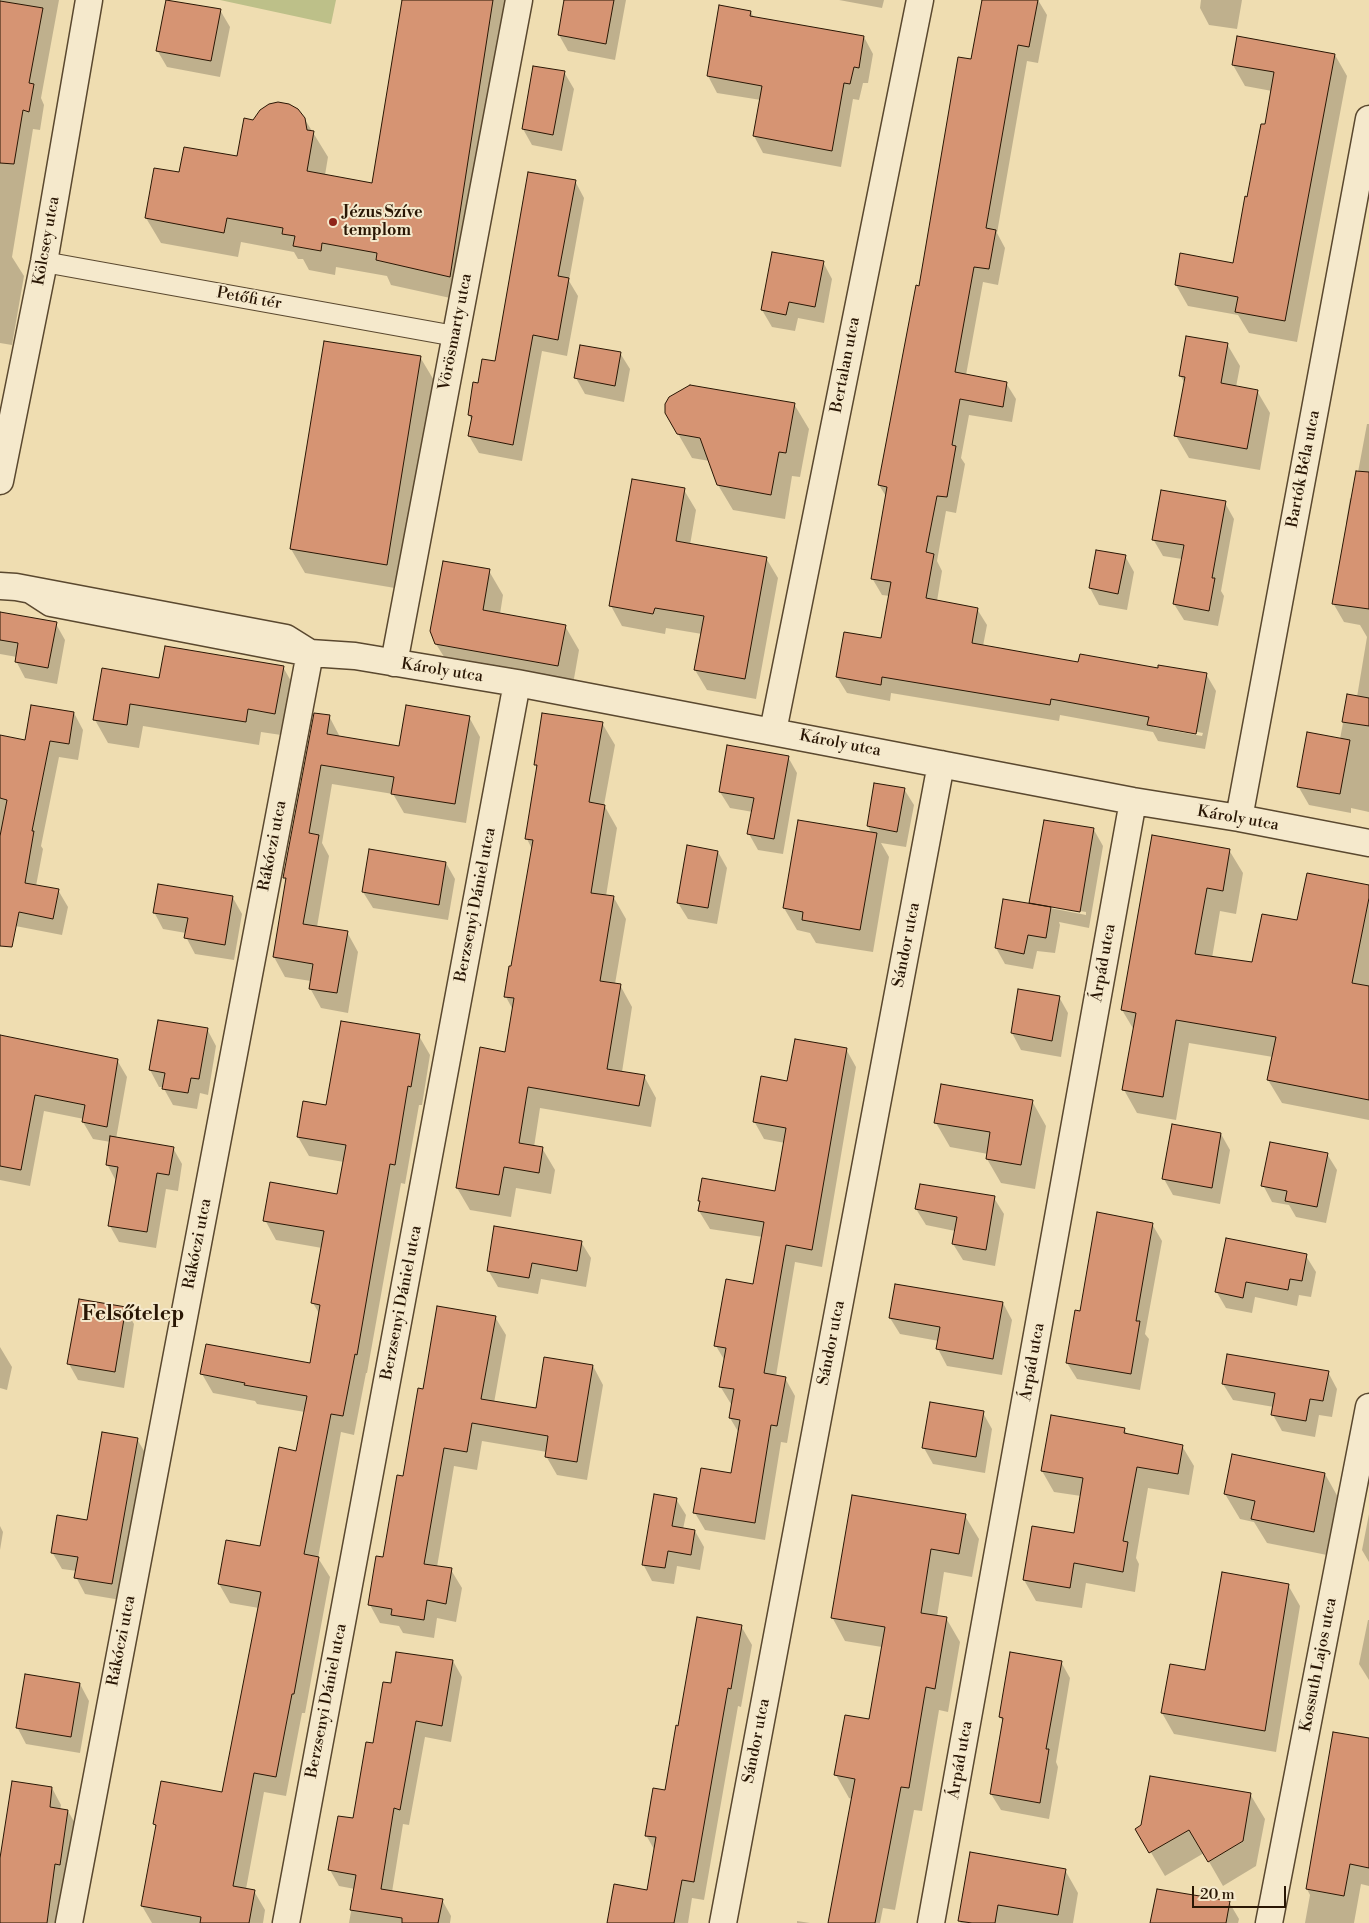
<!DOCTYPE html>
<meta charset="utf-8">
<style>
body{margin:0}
#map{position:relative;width:1369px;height:1923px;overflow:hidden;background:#efddb1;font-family:"Libre Bodoni",serif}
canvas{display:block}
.scale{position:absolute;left:1192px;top:1886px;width:94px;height:22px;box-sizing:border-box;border:2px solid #291604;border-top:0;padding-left:6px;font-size:15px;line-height:18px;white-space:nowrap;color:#291604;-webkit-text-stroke:4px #f5e9cc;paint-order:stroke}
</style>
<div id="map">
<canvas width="1369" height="1923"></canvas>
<div class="scale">20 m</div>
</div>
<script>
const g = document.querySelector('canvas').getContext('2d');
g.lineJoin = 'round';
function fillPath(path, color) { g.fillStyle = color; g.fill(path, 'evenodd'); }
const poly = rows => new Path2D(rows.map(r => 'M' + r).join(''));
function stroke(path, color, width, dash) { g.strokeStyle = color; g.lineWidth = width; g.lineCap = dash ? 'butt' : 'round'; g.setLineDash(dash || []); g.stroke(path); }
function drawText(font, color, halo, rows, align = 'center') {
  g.font = font + ' "Libre Bodoni",serif'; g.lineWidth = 4; g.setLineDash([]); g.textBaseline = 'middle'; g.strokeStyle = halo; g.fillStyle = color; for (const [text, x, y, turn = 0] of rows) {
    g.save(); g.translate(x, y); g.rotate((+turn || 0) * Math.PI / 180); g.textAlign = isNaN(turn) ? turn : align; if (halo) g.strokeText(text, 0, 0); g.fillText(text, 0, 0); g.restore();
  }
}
fillPath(poly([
 [220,0,336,0,331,24]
]), '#bdc089');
fillPath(poly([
 [0,0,59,0,41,98,44,105,40,130,33,129,12,257,24,276,12,345,0,343],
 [403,0,515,0,464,301,391,285,387,276,336,267,335,275,309,270,303,259,298,259,294,252,241,242,238,257,161,243,146,218,180,174,238,158,254,122,304,118,328,157,325,175,373,184],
 [566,0,626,0,615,60,568,51,559,35],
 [839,0,884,0,882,8],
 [984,0,1038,0,1047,15,1038,63,1027,61,997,233,1005,248,998,285,983,282,966,375,1006,383,1016,399,1012,422,969,415,961,458,965,464,956,513,946,511,937,561,942,571,937,601,977,609,987,625,983,646,1079,664,1206,674,1216,691,1205,749,1158,741,1153,732,1060,715,1059,721,891,693,890,701,847,693,837,677,882,640,890,596,882,595,872,578,887,498,879,485,920,287,972,60],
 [1153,724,1203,733,1202,736,1153,727],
 [1201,0,1242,0,1237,29,1209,25,1200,8],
 [720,6,751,12,754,18,864,37,873,54,868,83,863,83,859,100,853,99,841,167,763,153,754,136,761,100,717,93,708,76],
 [220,10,230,27,220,77,167,67,157,50],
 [1238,38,1335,55,1347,76,1297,342,1249,333,1238,315,1188,306,1176,285,1181,255,1234,264,1266,126,1272,91,1245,86,1233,65],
 [564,72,574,89,562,151,532,145,523,129],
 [575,181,584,198,569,281,578,296,567,356,542,351,522,461,479,453,469,436,472,421,469,415,496,362],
 [773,253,823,262,832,279,824,323,798,318,795,331,772,327,762,310],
 [1227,344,1240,366,1236,387,1257,391,1270,413,1260,470,1189,458,1176,436,1185,384,1180,375],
 [620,353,630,369,624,402,585,394,576,378],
 [420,357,435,382,401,589,305,573,291,549],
 [794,404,809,429,800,477,792,476,785,519,733,510,718,485,710,461,692,458,666,413],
 [1367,424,1369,424,1369,542,1355,539,1346,523,1350,498,1353,499],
 [684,490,696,510,690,545,766,558,778,578,756,699,707,690,695,670,702,634,666,628,665,634,622,626,611,606],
 [1225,503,1234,519,1221,591,1224,596,1218,626,1184,620,1174,604,1182,559,1163,556,1153,539],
 [1125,556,1134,572,1127,610,1099,605,1090,588],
 [489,571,503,595,500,614,565,626,579,650,572,690,451,668,436,644],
 [1369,576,1369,812,1351,808,1351,813,1309,805,1298,786,1340,739,1348,696,1357,697,1367,637,1360,625,1344,622,1333,603],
 [0,613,56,624,65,640,57,684,25,678,16,661,17,657,0,654],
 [283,667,296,690,288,736,261,732,259,745,143,726,139,748,108,743,95,720,160,679],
 [74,713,83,730,78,760,59,757,41,846,43,849,36,886,58,890,68,907,62,935,0,923,0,736,26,741],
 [329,716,340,737,400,747,469,717,480,737,466,823,404,813,393,794,332,784,322,843,329,856,317,927,347,932,358,952,348,1013,321,1008,310,988,311,981,285,977,274,957,287,883,284,877],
 [602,723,615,745,604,805,617,828,606,896,614,898,626,919,615,984,620,985,632,1007,622,1072,644,1076,656,1098,651,1127,540,1108,534,1147,542,1148,555,1170,551,1194,516,1188,511,1217,470,1210,457,1188,506,1053,513,1010,506,997,512,967,532,849,527,839,538,770,535,764],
 [788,757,797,773,783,854,758,850,749,834,753,812,730,808,720,792],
 [904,789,914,805,906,847,881,843,889,857,873,952,816,943,810,933,797,930,784,908,872,834,868,826],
 [1094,830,1103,846,1089,928,1059,922,1060,925,1055,953,1037,951,1033,969,1005,964,996,948,1032,905,1030,903],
 [1040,904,1086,912,1086,915,1040,906],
 [1229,850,1243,873,1236,914,1220,911,1212,958,1253,964,1298,922,1369,886,1369,1120,1282,1103,1268,1080,1273,1057,1189,1043,1176,1120,1137,1113,1124,1090,1134,1030,1122,1010],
 [718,852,727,868,717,924,688,919,678,903],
 [446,863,455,879,448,920,373,908,363,892],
 [233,898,242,914,234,960,195,954,186,937,186,933,163,929,154,912],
 [1019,990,1059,997,1068,1013,1061,1057,1021,1050,1012,1033],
 [159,1021,207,1029,216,1046,208,1095,200,1093,197,1109,173,1105,163,1087,159,1087,150,1070],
 [419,1036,430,1055,422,1105,419,1105,405,1184,401,1183,367,1373,366,1373,354,1435,341,1432,318,1558,330,1577,305,1713,302,1713,286,1796,264,1792,246,1889,254,1891,265,1910,263,1923,152,1923,142,1906,157,1828,154,1824,223,1794,259,1608,230,1603,219,1584,261,1547,297,1452,305,1412,257,1404,255,1401,213,1393,202,1374,311,1364,320,1315,313,1303,322,1248,276,1240,265,1220,338,1195,344,1162,309,1156,298,1137,327,1106],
 [0,1037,117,1060,127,1077,116,1139,173,1148,182,1164,178,1191,166,1189,156,1248,119,1242,110,1226,116,1181,107,1164,111,1142,93,1139,83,1122,84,1119,44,1111,30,1186,0,1180],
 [846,1049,856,1067,822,1267,795,1262,776,1376,785,1378,795,1396,787,1443,781,1442,765,1540,705,1530,695,1513,732,1474,739,1433,730,1418,733,1404,731,1404,720,1386,725,1361,716,1346,754,1286,763,1237,710,1229,699,1211,701,1203,699,1200,776,1192,785,1143,764,1139,754,1121,789,1082],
 [1032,1101,1046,1126,1035,1189,1001,1183,987,1159,988,1154,950,1147,936,1123],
 [1221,1134,1230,1150,1220,1204,1173,1195,1164,1179],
 [1327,1154,1337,1170,1326,1223,1296,1217,1289,1205,1272,1202,1263,1185],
 [994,1198,1004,1214,995,1266,963,1260,953,1244,955,1231,926,1225,916,1209],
 [1152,1224,1162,1241,1145,1334,1149,1339,1140,1390,1077,1379,1067,1363,1081,1312],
 [581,1242,591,1258,586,1287,541,1279,538,1294,498,1287,488,1270],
 [1306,1256,1316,1272,1311,1297,1299,1295,1297,1306,1255,1297,1252,1313,1226,1308,1216,1291],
 [1003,1303,1012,1320,1002,1375,947,1366,938,1349,939,1341,900,1334,890,1318],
 [125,1308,134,1324,124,1388,78,1380,69,1364],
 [495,1317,506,1335,494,1403,537,1410,593,1366,603,1385,587,1480,557,1475,546,1456,547,1452,482,1441,477,1470,454,1466,437,1567,451,1570,462,1588,456,1622,437,1618,434,1638,403,1633,399,1626,380,1623,370,1605,384,1558,424,1391],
 [0,1347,12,1367,7,1390,0,1388],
 [1328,1372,1337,1389,1332,1417,1319,1415,1315,1437,1282,1431,1273,1415,1274,1407,1233,1400,1223,1384],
 [983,1413,992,1429,985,1473,933,1464,924,1448],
 [1124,1429,1128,1435,1182,1446,1194,1466,1189,1495,1148,1488,1136,1558,1139,1564,1135,1592,1086,1583,1082,1608,1036,1601,1024,1580,1075,1534,1081,1496,1054,1492,1042,1471],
 [137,1439,147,1456,121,1600,85,1594,76,1577,77,1571,62,1569,52,1552,88,1521],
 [1325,1474,1339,1499,1327,1555,1267,1543,1254,1522,1240,1519,1225,1494],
 [676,1499,686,1515,683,1529,695,1531,704,1547,700,1570,677,1566,674,1584,652,1581,643,1564],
 [1369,1514,1369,1562,1362,1550],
 [965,1516,979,1539,972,1577,944,1572,937,1617,946,1618,960,1642,948,1712,939,1710,922,1811,914,1810,895,1910,883,1908,880,1923,829,1923,852,1799,849,1798,836,1775,870,1721,882,1647,845,1641,832,1617],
 [0,1526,3,1532,0,1550],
 [1288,1585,1300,1606,1276,1752,1174,1734,1162,1713,1206,1671],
 [1368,1620,1369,1620,1369,1680,1359,1664],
 [741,1626,752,1645,741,1707,738,1706,704,1900,692,1898,688,1923,608,1923,648,1891,655,1851,646,1835,666,1791,679,1727],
 [453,1661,462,1677,451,1742,425,1737,409,1825,403,1824,392,1892,442,1900,451,1916,450,1923,349,1923,355,1889,339,1886,330,1870,354,1820,392,1685],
 [1061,1662,1070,1678,1056,1762,1058,1767,1049,1819,1001,1810,991,1794,1004,1723,1000,1717],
 [80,1684,89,1701,80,1753,26,1744,17,1727],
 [1369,1739,1369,1886,1361,1884,1354,1923,1305,1923,1310,1895,1307,1889],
 [52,1788,61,1805,60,1810,68,1811,77,1827,58,1923,0,1923,0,1866],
 [1250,1794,1265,1819,1256,1866,1223,1886,1204,1853,1165,1876,1137,1829],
 [1065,1870,1078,1893,1073,1923,961,1923,959,1921],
 [1229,1902,1239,1919,1238,1923,1152,1923],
 [797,1921,810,1923,797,1923]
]), '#0003');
const building = poly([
 [166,0,221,9,211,61,156,51,166,0],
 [402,0,493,0,450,277,376,260,377,253,322,243,321,251,293,246,295,236,282,234,283,228,227,218,224,233,145,218,154,168,179,172,184,147,237,156,244,118,253,120,260,110,269,104,278,102,289,104,298,109,305,118,307,130,314,131,307,171,372,183,402,0],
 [564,0,614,0,606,44,558,35,564,0],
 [982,0,1038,0,1029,47,1018,45,986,228,996,230,989,269,974,267,955,372,1007,382,1003,407,960,399,952,445,956,446,947,497,937,496,926,552,934,554,926,598,978,608,972,643,1078,662,1080,654,1158,668,1158,665,1207,673,1196,734,1147,725,1149,717,1051,699,1050,705,882,677,881,685,836,677,844,632,881,638,891,582,871,579,887,487,878,485,916,285,919,286,958,57,971,59,982,0],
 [0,1,43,8,29,83,34,84,29,112,23,110,14,164,0,163,0,1],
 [719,5,751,11,750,16,864,36,859,68,854,67,850,84,844,83,832,151,753,136,762,86,707,76,719,5],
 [1237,36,1335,54,1285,321,1235,312,1238,297,1175,285,1180,253,1233,263,1245,196,1247,197,1261,124,1265,124,1274,72,1232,65,1237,36],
 [533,66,565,71,553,135,522,129,533,66],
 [528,172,576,180,558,276,569,278,558,340,533,335,513,445,468,436,472,416,468,415,473,382,478,383,482,359,495,361,528,172],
 [772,252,824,261,815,307,789,302,786,315,761,310,772,252],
 [1186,336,1228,343,1221,383,1258,390,1247,449,1174,436,1185,377,1179,376,1186,336],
 [324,341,421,356,387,565,290,549,324,341],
 [580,345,621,352,615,386,574,378,580,345],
 [690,385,795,403,786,453,779,452,771,495,717,485,700,438,677,434,665,413,665,404,669,397,690,385],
 [1356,471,1369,472,1369,609,1332,604,1356,471],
 [632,479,685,488,676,541,767,557,745,679,694,670,704,616,655,608,653,614,609,606,632,479],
 [1161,490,1226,501,1212,578,1215,578,1209,611,1173,604,1184,545,1152,540,1161,490],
 [1096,550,1126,555,1118,594,1089,588,1096,550],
 [443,561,490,569,483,610,566,625,558,666,435,644,430,631,443,561],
 [0,612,57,622,48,668,15,662,18,643,0,640,0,612],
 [165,646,284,666,275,714,248,709,246,722,130,704,127,725,93,720,102,668,159,678,165,646],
 [1347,694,1369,698,1369,726,1342,722,1347,694],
 [31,705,74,712,69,744,50,741,32,831,34,831,25,883,59,889,53,919,19,912,12,947,0,946,0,836,7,800,0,798,0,735,25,740,31,705],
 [406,705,470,716,455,804,391,794,394,777,321,765,309,833,319,835,303,924,348,931,337,993,309,989,313,964,273,957,286,878,283,878,314,713,330,715,327,734,399,746,406,705],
 [542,713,603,722,589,802,605,805,591,893,614,896,600,981,621,984,607,1069,645,1075,639,1106,528,1087,519,1143,543,1147,539,1173,504,1167,499,1195,456,1188,480,1047,505,1052,514,998,504,997,509,966,511,966,533,840,525,839,537,765,534,765,542,713],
 [1307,732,1350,740,1340,794,1297,787,1307,732],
 [727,745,789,756,774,839,747,834,754,798,719,792,727,745],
 [874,783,905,788,897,832,867,826,874,783],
 [798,820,877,833,860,930,802,920,803,912,783,908,798,820],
 [1044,820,1094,828,1080,912,1029,903,1044,820],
 [1152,835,1230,849,1223,891,1207,888,1195,954,1252,962,1262,914,1297,920,1307,873,1369,885,1369,898,1352,983,1369,986,1369,1100,1267,1080,1276,1037,1176,1020,1163,1097,1122,1090,1136,1013,1121,1010,1152,835],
 [687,845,718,851,708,908,677,903,687,845],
 [369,849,446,862,439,905,362,892,369,849],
 [158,884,233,896,225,945,184,938,188,918,153,913,158,884],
 [1003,899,1051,907,1046,938,1028,935,1024,954,995,948,1003,899],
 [1018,989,1060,996,1052,1041,1011,1033,1018,989],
 [158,1020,208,1028,199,1079,191,1078,188,1093,162,1089,165,1073,149,1070,158,1020],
 [341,1021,420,1034,411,1087,408,1086,395,1165,390,1164,357,1355,355,1354,343,1416,331,1414,304,1554,319,1557,294,1694,292,1694,276,1777,254,1773,233,1886,255,1890,249,1923,200,1923,201,1917,141,1906,156,1825,153,1824,161,1781,222,1792,261,1592,218,1584,226,1540,260,1546,279,1447,296,1451,307,1396,244,1385,245,1383,200,1374,206,1344,310,1363,320,1305,311,1303,324,1231,263,1221,270,1182,337,1194,346,1145,297,1137,303,1101,326,1105,341,1021],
 [0,1035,118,1059,107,1127,82,1122,85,1105,35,1095,21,1170,0,1166,0,1035],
 [795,1039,847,1048,812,1250,786,1245,764,1373,786,1377,777,1426,771,1425,755,1523,693,1513,701,1468,731,1473,740,1420,729,1418,734,1389,719,1387,726,1348,714,1346,726,1279,753,1284,764,1222,698,1211,700,1201,698,1201,702,1178,775,1191,786,1128,753,1122,761,1076,787,1081,795,1039],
 [941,1084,1033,1100,1021,1165,986,1159,990,1132,934,1123,941,1084],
 [1172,1124,1221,1133,1212,1188,1162,1179,1172,1124],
 [110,1136,174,1147,169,1175,157,1173,147,1232,108,1226,118,1167,106,1165,110,1136],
 [1270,1142,1328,1153,1317,1207,1285,1201,1287,1191,1261,1186,1270,1142],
 [920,1184,995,1196,986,1250,952,1244,957,1217,915,1209,920,1184],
 [1097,1212,1153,1223,1136,1321,1140,1321,1131,1374,1066,1363,1075,1310,1080,1311,1097,1212],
 [494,1226,582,1241,577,1271,532,1263,529,1278,487,1271,494,1226],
 [1226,1238,1307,1254,1302,1281,1290,1279,1288,1290,1246,1282,1243,1298,1215,1292,1226,1238],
 [895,1284,1003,1302,993,1359,936,1349,940,1327,889,1318,895,1284],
 [79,1299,126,1307,115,1372,67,1364,79,1299],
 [437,1306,496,1316,481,1399,536,1408,544,1357,593,1365,577,1462,545,1457,548,1436,472,1423,467,1452,444,1448,424,1564,452,1568,446,1604,427,1600,424,1620,391,1615,392,1609,368,1605,376,1556,383,1557,397,1475,403,1476,418,1388,423,1389,437,1306],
 [1227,1354,1329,1371,1323,1401,1310,1399,1306,1421,1271,1415,1275,1393,1222,1384,1227,1354],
 [930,1402,984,1411,976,1457,922,1448,930,1402],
 [1051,1415,1125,1428,1124,1433,1183,1445,1178,1474,1137,1467,1123,1541,1128,1542,1123,1572,1074,1563,1070,1588,1023,1580,1032,1526,1074,1533,1083,1478,1041,1471,1051,1415],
 [102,1432,138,1438,112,1584,74,1578,78,1557,51,1553,57,1515,87,1520,102,1432],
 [1232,1454,1325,1473,1314,1532,1251,1519,1255,1501,1224,1494,1232,1454],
 [654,1494,677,1498,672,1526,695,1530,691,1555,668,1551,665,1568,642,1565,654,1494],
 [852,1495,966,1514,959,1554,931,1549,921,1613,947,1617,935,1689,926,1687,909,1788,901,1787,875,1923,828,1923,855,1779,834,1775,845,1715,869,1719,885,1627,831,1618,852,1495],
 [1222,1572,1289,1584,1265,1731,1161,1713,1170,1664,1205,1670,1222,1572],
 [697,1617,742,1625,731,1689,728,1688,694,1882,682,1880,674,1923,607,1923,614,1884,647,1890,656,1837,645,1836,653,1788,665,1790,676,1725,678,1726,697,1617],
 [396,1652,453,1660,442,1726,416,1721,400,1810,394,1808,381,1889,443,1899,438,1923,402,1923,402,1918,350,1910,356,1875,328,1870,338,1816,353,1818,366,1742,373,1743,383,1682,391,1683,396,1652],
 [1010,1652,1062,1661,1046,1749,1049,1749,1040,1803,990,1794,1003,1718,999,1717,1010,1652],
 [25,1674,80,1683,71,1737,16,1728,25,1674],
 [1333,1732,1369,1738,1369,1868,1350,1864,1344,1896,1306,1889,1333,1732],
 [1150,1776,1251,1793,1243,1841,1208,1862,1189,1830,1149,1853,1135,1829,1141,1825,1150,1776],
 [12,1781,52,1787,50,1807,68,1810,60,1865,55,1864,47,1923,0,1923,0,1858,12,1781],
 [970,1852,1066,1869,1058,1915,998,1905,995,1923,972,1923,958,1921,970,1852],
 [1157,1889,1230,1901,1226,1923,1150,1923,1157,1889]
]);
fillPath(building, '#d69473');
stroke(building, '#291604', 1);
const pedestrian = poly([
 [44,262,455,336]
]);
const minor = poly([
 [0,481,44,262,89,0],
 [0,586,16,587,286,638,310,653,51,603,31,590],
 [394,663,519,0],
 [773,731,920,0],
 [1239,818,1369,119],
 [69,1923,310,653,355,656,517,683,1133,801,1239,818,1369,843],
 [286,1923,517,683],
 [723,1923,941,764],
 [931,1923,1133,801],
 [1269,1923,1369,1407]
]);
stroke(pedestrian, '#5a482f', 22);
stroke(minor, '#5a482f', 29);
stroke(pedestrian, '#f5e9cc', 20);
stroke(minor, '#f5e9cc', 26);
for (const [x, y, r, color] of [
 [333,222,5,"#8f2418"]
]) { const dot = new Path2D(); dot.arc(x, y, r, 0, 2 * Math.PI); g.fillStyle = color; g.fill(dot); stroke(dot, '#f5e9cc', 2); }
drawText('bold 16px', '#291604', '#f5e9cc', [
 ["Jézus Szíve",343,213],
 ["templom",343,231]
], 'left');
drawText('16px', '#291604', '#f5e9cc', [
 ["Kölcsey utca",47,241,-80],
 ["Petőfi tér",249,299,10],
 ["Vörösmarty utca",456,332,-79],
 ["Bertalan utca",846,365,-79],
 ["Bartók Béla utca",1304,469,-79],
 ["Károly utca",442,671,9],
 ["Károly utca",840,744,11],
 ["Károly utca",1238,819,10],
 ["Rákóczi utca",273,846,-79],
 ["Berzsenyi Dániel utca",476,905,-79],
 ["Sándor utca",907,945,-79],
 ["Árpád utca",1104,963,-80],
 ["Rákóczi utca",198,1244,-79],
 ["Berzsenyi Dániel utca",402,1303,-79],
 ["Sándor utca",832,1343,-79],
 ["Árpád utca",1033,1362,-80],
 ["Rákóczi utca",122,1641,-79],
 ["Kossuth Lajos utca",1319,1665,-79],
 ["Berzsenyi Dániel utca",327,1701,-79],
 ["Sándor utca",757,1741,-79],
 ["Árpád utca",961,1760,-80]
]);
drawText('bold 21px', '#291604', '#f5e9cc', [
 ["Felsőtelep",133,1315]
]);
</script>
